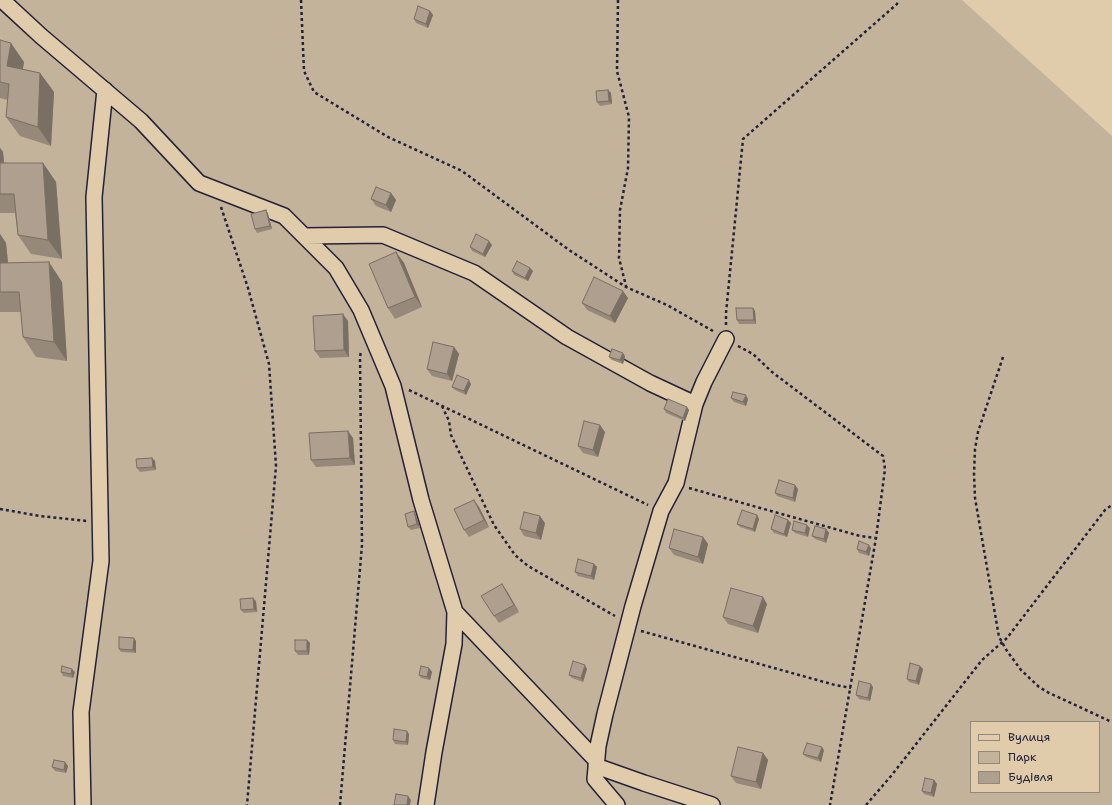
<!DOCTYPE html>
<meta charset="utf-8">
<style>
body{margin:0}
#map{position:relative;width:1112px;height:805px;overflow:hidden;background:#e0ccab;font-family:"Shantell Sans",sans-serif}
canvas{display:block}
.legend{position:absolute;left:970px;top:721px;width:130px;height:72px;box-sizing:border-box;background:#e0ccab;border:1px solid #94887e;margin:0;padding:5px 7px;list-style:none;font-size:12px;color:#22223b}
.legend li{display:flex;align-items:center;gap:8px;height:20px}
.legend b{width:20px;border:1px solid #94887e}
</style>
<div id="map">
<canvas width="1112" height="805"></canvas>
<ul class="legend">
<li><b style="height:5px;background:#e0ccab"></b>Вулиця</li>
<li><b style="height:11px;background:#c4b39b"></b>Парк</li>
<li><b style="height:11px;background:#ae9f8e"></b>Будівля</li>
</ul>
</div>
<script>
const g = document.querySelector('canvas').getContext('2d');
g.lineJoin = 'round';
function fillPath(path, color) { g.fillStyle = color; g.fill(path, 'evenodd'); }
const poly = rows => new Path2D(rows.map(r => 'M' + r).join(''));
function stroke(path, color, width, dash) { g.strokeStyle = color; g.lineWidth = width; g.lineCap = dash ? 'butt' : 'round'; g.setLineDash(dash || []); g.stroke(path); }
fillPath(poly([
 [0,0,962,0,1112,136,1112,805,0,805],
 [971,722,1099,722,1099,792,971,792]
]), '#c4b39b');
const minor = poly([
 [2,0,41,36,141,121,199,183,284,216,336,268,361,310,393,386,421,500,455,612,454,644,434,752,426,805],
 [304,236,383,235,474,273,567,337,650,383,695,404,676,483,661,511,633,606,605,714,598,746,595,779,617,805],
 [695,404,704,382,726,339],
 [455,612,596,760],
 [596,766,644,783,712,805],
 [83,805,81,712,101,561,94,197,105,90]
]);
stroke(minor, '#22223b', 18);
stroke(poly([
 [301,0,304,71,314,92,388,137,462,171,569,250,626,287,667,305,713,331],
 [618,0,617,71,629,117,628,168,620,210,619,258,626,286],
 [221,207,248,288,269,364,276,466,247,805],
 [726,325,726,313,743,139,897,4,898,0],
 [738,346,753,354,772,372,883,456,885,469,876,538,830,805],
 [1003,357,978,432,975,449,974,474,975,498,999,637,1007,651,1021,670,1039,687,1049,693,1112,722],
 [409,390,648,505],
 [442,406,449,421,451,435,494,525,515,555,528,566,615,616],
 [689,488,860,536,876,538],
 [0,509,40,516,87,521],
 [641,631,835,685,851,688],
 [340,805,362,545,360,357,361,351],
 [866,805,891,776,982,660,1007,638,1105,510,1112,505]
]), '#22223b', 2.5, [3, 3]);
stroke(minor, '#e0ccab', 15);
fillPath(poly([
 [430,11,433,15,428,28,416,23,414,19],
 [0,40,24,62,23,69,40,73,54,92,51,146,20,136,6,117,8,100,0,98],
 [608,90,611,93,612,104,600,106,597,102],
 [0,148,3,152,4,163,43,163,56,182,62,259,31,254,18,235,15,213,0,213],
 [391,193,396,200,391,212,376,206,371,199],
 [266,210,268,214,272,229,257,233,255,229],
 [0,234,6,243,8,263,62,282,67,361,36,357,23,337,21,312,0,312],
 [492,245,485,257,472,251,470,247],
 [396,252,404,263,422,307,395,319,388,308],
 [530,268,533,271,528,281,514,275,512,271],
 [628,298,615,323,587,310,582,303],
 [753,308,755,311,756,324,739,324,737,320],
 [348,321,349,357,320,358,315,351],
 [454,347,459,354,452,381,432,376,427,369],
 [625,356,623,364,612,360,609,357],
 [471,384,466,395,455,390,452,387],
 [731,398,748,399,746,406,734,402],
 [664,409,689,410,685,421,666,413],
 [605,432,598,457,583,453,578,446],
 [353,438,355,465,316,467,311,460],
 [152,458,155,461,156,470,140,472,137,468],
 [798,489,795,502,777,496,775,493],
 [479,507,489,527,469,537,464,530],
 [416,515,420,528,411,530,408,527],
 [757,515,759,519,755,532,740,527,737,524],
 [788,520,791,523,787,537,774,533,771,529],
 [545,523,541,540,524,536,520,529],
 [810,528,808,537,795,533,792,530],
 [826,529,829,533,826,543,815,539,812,536],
 [703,537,708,544,703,564,674,555,669,548],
 [871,548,869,556,859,553,857,549],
 [594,564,597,567,594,580,578,576,575,572],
 [502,584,519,612,499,623,494,616],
 [256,601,257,612,244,613,241,610],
 [767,604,758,633,728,624,723,617],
 [307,640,310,643,309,655,298,655,295,651],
 [136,641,136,653,121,652,119,649],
 [920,666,923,669,919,685,909,682,907,679],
 [429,668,432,672,430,680,421,678,419,675],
 [587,669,583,682,572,678,569,675],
 [61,672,75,672,73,678,63,676],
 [873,687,870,701,859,699,856,695],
 [409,734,408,745,395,744,393,740],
 [824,750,821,762,806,757,803,754],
 [763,753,768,760,761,789,736,783,731,776],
 [68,766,66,773,55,771,52,767],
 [934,780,937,784,934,797,924,794,922,791]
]), '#96897a');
fillPath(poly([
 [430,11,433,15,428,28,426,24],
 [11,43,24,62,20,86,7,66],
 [40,73,54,92,51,146,38,127],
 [608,90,611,93,612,104,609,101],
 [0,148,3,152,6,182,0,173],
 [43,163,56,182,62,259,48,240],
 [391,193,396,200,391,212,386,205],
 [266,210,268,214,272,229,270,226],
 [0,234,6,243,10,283,0,268],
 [489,241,492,245,485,257,483,254],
 [396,252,404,263,422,307,415,297],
 [49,262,62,282,67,361,54,342],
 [530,268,533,271,528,281,525,278],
 [623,291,628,298,615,323,610,316],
 [753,308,755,311,756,324,754,320],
 [343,314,348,321,349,357,344,350],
 [454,347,459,354,452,381,447,374],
 [623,353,625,356,623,364,620,360],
 [469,380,471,384,466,395,464,391],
 [746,395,748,399,746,406,743,402],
 [687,407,689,410,685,421,683,418],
 [600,425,605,432,598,457,593,450],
 [348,431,353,438,355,465,350,458],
 [152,458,155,461,156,470,153,467],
 [795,485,798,489,795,502,793,498],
 [474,500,479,507,489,527,484,520],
 [414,511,416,515,420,528,417,524],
 [757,515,759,519,755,532,753,529],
 [540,516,545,523,541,540,536,533],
 [788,520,791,523,787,537,784,534],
 [807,525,810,528,808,537,805,533],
 [826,529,829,533,826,543,824,539],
 [703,537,708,544,703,564,698,557],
 [869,545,871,548,869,556,866,552],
 [594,564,597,567,594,580,591,576],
 [502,584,507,591,519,612,514,605],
 [763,597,767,604,758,633,753,626],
 [253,598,256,601,257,612,254,609],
 [134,638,136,641,136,653,133,650],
 [307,640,310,643,309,655,307,651],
 [585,665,587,669,583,682,581,678],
 [920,666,923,669,919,685,916,681],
 [429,668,432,672,430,680,427,677],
 [72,669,75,672,73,678,71,674],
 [871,684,873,687,870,701,868,698],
 [407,731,409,734,408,745,406,742],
 [822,747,824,750,821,762,818,758],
 [763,753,768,760,761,789,756,782],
 [65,762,68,766,66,773,64,770],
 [934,780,937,784,934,797,931,793],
 [408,796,411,800,410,805,407,805]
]), '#7a6f63');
const building = poly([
 [418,6,430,11,426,24,414,19,418,6],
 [0,40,11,43,7,66,40,73,38,127,6,117,9,84,0,82,0,40],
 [608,90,609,101,597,102,596,91,608,90],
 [0,163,43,163,48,240,18,235,14,194,0,194,0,163],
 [376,187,391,193,386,205,371,199,376,187],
 [266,210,270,226,255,229,251,214,266,210],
 [476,234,489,241,483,254,470,247,476,234],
 [396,252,415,297,388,308,369,264,396,252],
 [517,261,530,268,525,278,512,271,517,261],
 [49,262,54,342,23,337,19,292,0,292,0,263,49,262],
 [594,277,623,291,610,316,582,303,594,277],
 [736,308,753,308,754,320,737,320,736,308],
 [343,314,344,350,315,351,313,316,343,314],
 [433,342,454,347,447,374,427,369,433,342],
 [612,349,623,353,620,360,609,357,612,349],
 [457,375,469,380,464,391,452,387,457,375],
 [733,392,746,395,743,402,731,398,733,392],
 [668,399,687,407,683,418,664,409,668,399],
 [584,421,600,425,593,450,578,446,584,421],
 [348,431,350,458,311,460,309,433,348,431],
 [152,458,153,467,137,468,136,459,152,458],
 [779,480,795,485,793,498,775,493,779,480],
 [474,500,484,520,464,530,454,509,474,500],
 [742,510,757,515,753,529,737,524,742,510],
 [414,511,417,524,408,527,405,514,414,511],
 [524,512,540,516,536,533,520,529,524,512],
 [775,515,788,520,784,534,771,529,775,515],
 [794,521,807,525,805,533,792,530,794,521],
 [815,526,826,529,824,539,812,536,815,526],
 [674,529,703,537,698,557,669,548,674,529],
 [859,541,869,545,866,552,857,549,859,541],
 [578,559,594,564,591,576,575,572,578,559],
 [502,584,514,605,494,616,481,596,502,584],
 [731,588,763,597,753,626,723,617,731,588],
 [253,598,254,609,241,610,240,599,253,598],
 [119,637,134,638,133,650,119,649,119,637],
 [295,640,307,640,307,651,295,651,295,640],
 [573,661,585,665,581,678,569,675,573,661],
 [910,663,920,666,916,681,907,679,910,663],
 [62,666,72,669,71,674,61,672,62,666],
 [421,666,429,668,427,677,419,675,421,666],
 [859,681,871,684,868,698,856,695,859,681],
 [394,729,407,731,406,742,393,740,394,729],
 [807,743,822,747,818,758,803,754,807,743],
 [738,747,763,753,756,782,731,776,738,747],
 [54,760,65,762,64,770,52,767,54,760],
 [925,778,934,780,931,793,922,791,925,778],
 [396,794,408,796,407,805,394,805,396,794]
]);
fillPath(building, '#ae9f8e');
stroke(building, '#7a6f63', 1);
</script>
